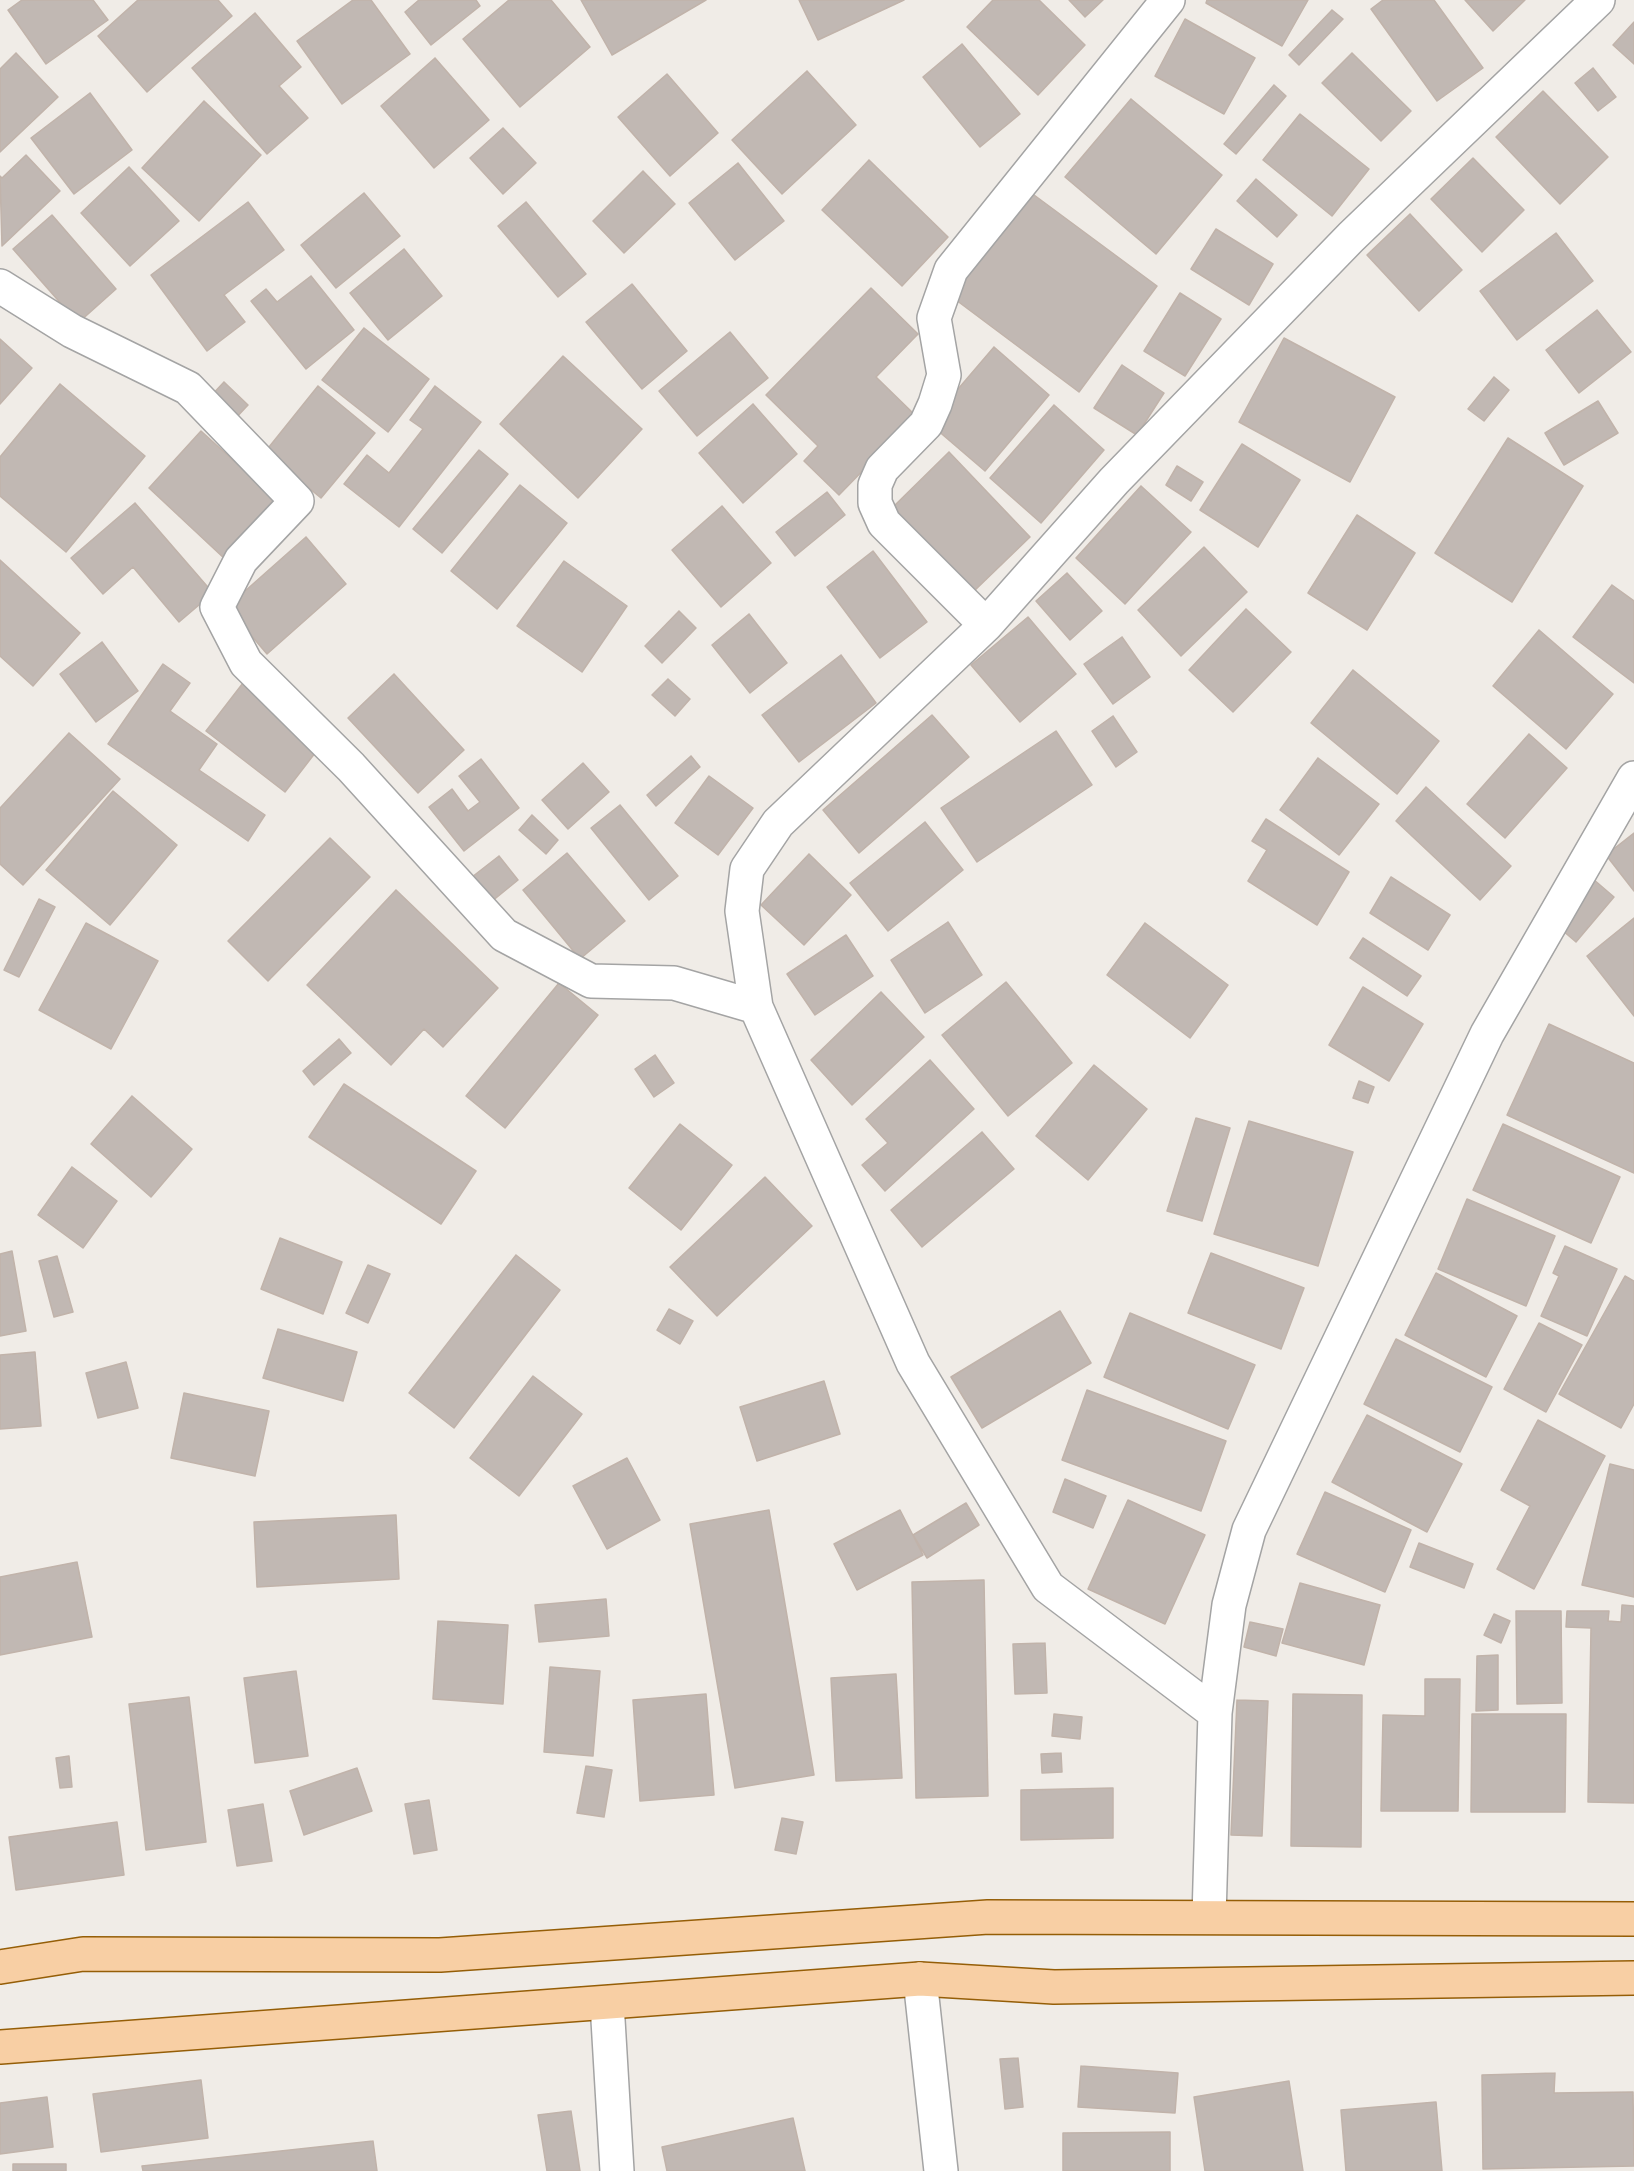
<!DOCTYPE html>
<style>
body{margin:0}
canvas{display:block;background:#f0ece7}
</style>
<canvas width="1634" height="2171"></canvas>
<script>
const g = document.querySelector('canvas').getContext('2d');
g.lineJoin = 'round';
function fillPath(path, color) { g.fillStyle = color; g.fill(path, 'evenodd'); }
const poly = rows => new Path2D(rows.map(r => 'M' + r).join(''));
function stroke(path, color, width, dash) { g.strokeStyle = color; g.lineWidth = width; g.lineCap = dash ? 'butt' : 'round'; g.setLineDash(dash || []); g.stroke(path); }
const building = poly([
 [22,0,93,0,108,20,46,64,8,10,22,0],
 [138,0,218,0,232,16,147,92,98,36,138,0],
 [353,0,371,0,410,54,342,104,297,41,353,0],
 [419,0,476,0,480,6,431,45,405,12,419,0],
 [509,0,551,0,590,47,520,107,463,39,509,0],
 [581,0,706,0,612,55,581,0],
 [799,0,904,0,818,40,799,0],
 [993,0,1039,0,1085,45,1038,95,967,27,993,0],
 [1069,0,1103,0,1085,17,1069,0],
 [1207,0,1308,0,1282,46,1206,3,1207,0],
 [1383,0,1434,0,1483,68,1437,101,1371,9,1383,0],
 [1465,0,1525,0,1493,31,1465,0],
 [1332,10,1343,19,1299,65,1289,55,1332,10],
 [255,13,301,67,279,86,308,118,267,154,192,68,255,13],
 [1185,19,1255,58,1224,114,1155,76,1185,19],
 [1634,22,1634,64,1613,45,1634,22],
 [962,44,1020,114,980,147,923,77,962,44],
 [16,53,58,97,0,152,0,69,16,53],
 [1352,53,1411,111,1381,141,1322,83,1352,53],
 [435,58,489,120,434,168,381,106,435,58],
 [1593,68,1616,97,1598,111,1575,83,1593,68],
 [807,71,856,125,782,194,732,140,807,71],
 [667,74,718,133,670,176,618,117,667,74],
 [1274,85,1286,96,1236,154,1224,144,1274,85],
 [1543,91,1608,157,1560,204,1496,137,1543,91],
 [90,93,132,150,74,194,31,138,90,93],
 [1131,99,1222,175,1156,254,1065,177,1131,99],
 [204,101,261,155,199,221,142,168,204,101],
 [1300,114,1369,169,1332,216,1263,160,1300,114],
 [503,128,536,163,503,194,470,158,503,128],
 [26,155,60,191,2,246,0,176,2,178,26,155],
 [1473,158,1524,210,1482,252,1431,199,1473,158],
 [869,160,948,237,902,286,822,210,869,160],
 [738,163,784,221,735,260,689,203,738,163],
 [129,167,179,221,130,266,81,213,129,167],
 [643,171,675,204,624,253,593,221,643,171],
 [1256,179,1297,215,1277,237,1237,201,1256,179],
 [1030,192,1157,286,1079,392,952,297,1030,192],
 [364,193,400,236,336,288,301,245,364,193],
 [248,202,284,250,224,295,245,322,207,351,151,275,248,202],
 [526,202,586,274,558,297,498,226,526,202],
 [1410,214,1462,270,1419,311,1367,255,1410,214],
 [52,215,116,289,78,323,13,249,52,215],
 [1216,229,1273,264,1249,305,1191,269,1216,229],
 [1556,233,1593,281,1517,340,1480,291,1556,233],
 [404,249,442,296,388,340,350,293,404,249],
 [311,276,354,330,306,369,251,301,266,289,277,302,311,276],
 [632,284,687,351,642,389,586,322,632,284],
 [871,288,918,334,876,377,916,416,839,495,804,461,818,446,766,395,871,288],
 [1180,293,1221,319,1185,376,1144,351,1180,293],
 [1597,310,1631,352,1579,393,1546,350,1597,310],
 [364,328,429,379,388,432,322,380,364,328],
 [730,332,768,378,697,436,659,391,730,332],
 [1284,338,1395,397,1350,482,1239,422,1284,338],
 [0,339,32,368,0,404,0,339],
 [994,347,1049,395,985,471,929,423,994,347],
 [563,356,642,429,578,498,500,424,563,356],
 [1122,365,1164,393,1137,435,1094,408,1122,365],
 [1494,377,1509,390,1484,421,1468,409,1494,377],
 [224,382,248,405,233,421,209,398,224,382],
 [60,384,145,456,66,552,0,496,0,457,60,384],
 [318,386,375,433,321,498,265,452,318,386],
 [435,386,481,422,399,527,344,484,367,455,389,473,423,429,410,420,435,386],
 [1598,401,1618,433,1564,465,1545,433,1598,401],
 [753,404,797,454,743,503,699,453,753,404],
 [1054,405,1104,450,1041,523,990,478,1054,405],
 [201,431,278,501,226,560,149,488,201,431],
 [1508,438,1583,486,1512,602,1435,553,1508,438],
 [1242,444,1300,480,1258,547,1200,510,1242,444],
 [479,450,508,474,442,553,413,529,479,450],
 [949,452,1030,537,972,593,892,508,949,452],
 [1177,466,1203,482,1191,501,1166,485,1177,466],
 [520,485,567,523,497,609,451,571,520,485],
 [1141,486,1191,532,1125,604,1076,558,1141,486],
 [827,492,845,515,795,556,776,532,827,492],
 [135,503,213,593,179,622,133,567,103,594,71,558,135,503],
 [722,506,771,563,721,607,672,550,722,506],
 [1357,515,1415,553,1367,630,1308,593,1357,515],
 [306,537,346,584,267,654,227,607,306,537],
 [1204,547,1247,592,1181,656,1138,610,1204,547],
 [873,551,927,622,880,658,827,587,873,551],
 [0,560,80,633,33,686,0,656,0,560],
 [564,561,627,606,582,672,517,626,564,561],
 [1067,573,1102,611,1070,640,1036,601,1067,573],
 [1612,585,1634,601,1634,683,1573,637,1612,585],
 [1246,609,1291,652,1233,712,1189,670,1246,609],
 [679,611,696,628,662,663,645,646,679,611],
 [749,614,787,663,750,693,712,645,749,614],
 [1028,617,1076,674,1020,722,971,665,1028,617],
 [1539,630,1613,694,1566,749,1493,686,1539,630],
 [1122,637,1150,677,1113,704,1084,664,1122,637],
 [102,642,138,691,96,722,60,674,102,642],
 [841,655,876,703,799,762,762,715,841,655],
 [163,664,190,683,170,711,217,744,199,770,265,815,248,841,108,744,163,664],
 [1353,670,1439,741,1397,794,1311,723,1353,670],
 [394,674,464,750,418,793,348,718,394,674],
 [668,679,690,699,675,716,652,695,668,679],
 [243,683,322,744,285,792,206,731,243,683],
 [932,715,969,757,859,853,823,810,932,715],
 [1113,716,1137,752,1116,767,1092,731,1113,716],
 [1056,731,1092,785,977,862,941,808,1056,731],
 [69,733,120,779,23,885,0,864,0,808,69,733],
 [1529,734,1567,768,1505,838,1467,804,1529,734],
 [691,756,700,767,656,806,647,795,691,756],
 [1318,758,1379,804,1339,855,1280,810,1318,758],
 [481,759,519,808,464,851,429,807,452,789,468,811,480,802,459,776,481,759],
 [583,763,609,792,568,829,542,800,583,763],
 [709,776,753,808,718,855,675,823,709,776],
 [1426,787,1511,866,1480,900,1396,821,1426,787],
 [113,791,177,845,110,925,46,870,113,791],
 [620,805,678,876,649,900,591,828,620,805],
 [532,815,558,840,546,854,519,830,532,815],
 [1266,819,1349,872,1317,925,1248,881,1267,850,1252,841,1266,819],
 [925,822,963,870,888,931,850,883,925,822],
 [1634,833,1634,891,1606,855,1634,833],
 [330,838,370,877,268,981,228,941,330,838],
 [567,853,625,921,580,959,523,890,567,853],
 [809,854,851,895,804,945,761,905,809,854],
 [499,856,518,880,491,902,472,877,499,856],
 [1391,877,1450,915,1428,950,1370,913,1391,877],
 [1593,879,1614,897,1576,942,1555,924,1593,879],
 [396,890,498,988,443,1047,424,1029,391,1065,307,985,396,890],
 [39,899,55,907,19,977,4,970,39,899],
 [1634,918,1634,1016,1587,956,1634,918],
 [948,922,982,975,925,1013,891,960,948,922],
 [86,923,158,961,111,1049,39,1010,86,923],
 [1145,923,1228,985,1190,1038,1107,975,1145,923],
 [846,935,873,976,815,1015,787,974,846,935],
 [1363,938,1421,976,1407,996,1350,958,1363,938],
 [1006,982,1072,1063,1008,1116,942,1035,1006,982],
 [559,983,598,1015,505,1128,466,1096,559,983],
 [1363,987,1423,1024,1389,1081,1329,1045,1363,987],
 [881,992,924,1037,852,1105,811,1060,881,992],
 [1549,1024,1634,1063,1634,1173,1507,1115,1549,1024],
 [339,1039,351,1053,314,1085,303,1071,339,1039],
 [655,1055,674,1083,654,1097,635,1069,655,1055],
 [930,1060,974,1109,885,1191,862,1165,888,1143,866,1119,930,1060],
 [1094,1065,1147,1109,1088,1180,1036,1136,1094,1065],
 [1359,1081,1374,1087,1368,1103,1353,1098,1359,1081],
 [344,1084,476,1171,441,1224,309,1137,344,1084],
 [132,1096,192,1149,151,1197,91,1144,132,1096],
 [1196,1118,1230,1128,1202,1221,1167,1211,1196,1118],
 [1249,1121,1353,1152,1318,1266,1214,1234,1249,1121],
 [680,1124,732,1165,681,1230,629,1188,680,1124],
 [1503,1124,1620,1177,1591,1243,1473,1190,1503,1124],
 [982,1132,1014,1169,922,1247,891,1210,982,1132],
 [72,1167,117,1201,83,1248,38,1215,72,1167],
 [765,1177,812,1226,717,1316,670,1267,765,1177],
 [1467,1199,1555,1236,1526,1306,1438,1269,1467,1199],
 [280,1238,342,1262,323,1314,261,1289,280,1238],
 [1565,1246,1617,1269,1587,1336,1541,1316,1559,1276,1553,1273,1565,1246],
 [12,1251,26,1331,0,1336,0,1254,12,1251],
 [1211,1253,1304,1288,1281,1349,1188,1313,1211,1253],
 [516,1255,560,1290,454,1428,409,1393,516,1255],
 [57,1256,73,1312,54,1317,39,1261,57,1256],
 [368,1265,390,1274,368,1323,346,1313,368,1265],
 [1436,1273,1517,1316,1486,1377,1405,1335,1436,1273],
 [1625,1276,1634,1281,1634,1404,1621,1428,1559,1394,1625,1276],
 [669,1309,693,1321,680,1344,657,1330,669,1309],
 [1060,1311,1091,1363,982,1428,951,1377,1060,1311],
 [1130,1313,1255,1365,1228,1429,1104,1377,1130,1313],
 [1539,1323,1582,1345,1546,1412,1504,1389,1539,1323],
 [278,1329,357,1352,343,1401,263,1378,278,1329],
 [1396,1339,1492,1387,1460,1452,1364,1404,1396,1339],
 [35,1352,41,1426,0,1429,0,1355,35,1352],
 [126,1362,138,1408,98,1418,86,1373,126,1362],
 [533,1376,582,1414,519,1496,470,1458,533,1376],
 [824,1381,840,1434,757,1461,740,1407,824,1381],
 [1087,1390,1226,1441,1201,1511,1062,1460,1087,1390],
 [184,1393,269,1411,255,1476,171,1458,184,1393],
 [1367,1415,1462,1464,1427,1532,1332,1482,1367,1415],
 [1538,1420,1605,1456,1534,1589,1497,1569,1530,1506,1501,1490,1538,1420],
 [627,1458,660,1520,607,1549,573,1486,627,1458],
 [1610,1464,1634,1470,1634,1597,1582,1585,1610,1464],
 [1065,1479,1106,1496,1093,1528,1053,1512,1065,1479],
 [1325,1492,1411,1530,1385,1592,1297,1554,1325,1492],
 [1128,1500,1205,1535,1165,1624,1088,1589,1128,1500],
 [966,1503,979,1525,927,1558,913,1535,966,1503],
 [769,1510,814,1775,735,1788,690,1524,769,1510],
 [900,1510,923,1555,857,1590,834,1544,900,1510],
 [396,1515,399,1579,257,1587,254,1522,396,1515],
 [1419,1543,1473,1564,1464,1588,1410,1567,1419,1543],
 [77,1562,92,1637,0,1655,0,1577,77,1562],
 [984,1580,988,1796,916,1798,912,1582,984,1580],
 [1300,1583,1380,1605,1364,1665,1282,1643,1300,1583],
 [606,1599,609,1636,539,1642,535,1605,606,1599],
 [1622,1605,1634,1606,1634,1803,1588,1802,1591,1628,1566,1627,1567,1611,1609,1611,1608,1621,1621,1622,1622,1605],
 [1516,1611,1561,1611,1562,1703,1517,1704,1516,1611],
 [1494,1614,1510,1621,1501,1643,1484,1635,1494,1614],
 [438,1621,508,1625,503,1704,433,1699,438,1621],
 [1250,1622,1283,1629,1276,1656,1244,1647,1250,1622],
 [1045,1643,1047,1693,1015,1694,1013,1644,1045,1643],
 [1498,1655,1498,1710,1476,1711,1477,1656,1498,1655],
 [550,1667,600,1671,593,1756,544,1752,550,1667],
 [296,1671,308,1756,255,1763,244,1678,296,1671],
 [896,1674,902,1778,836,1781,831,1678,896,1674],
 [1425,1679,1460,1679,1458,1811,1381,1811,1383,1715,1425,1716,1425,1679],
 [706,1694,714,1795,640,1801,633,1700,706,1694],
 [1293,1694,1362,1695,1361,1847,1291,1846,1293,1694],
 [189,1697,206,1842,146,1850,129,1704,189,1697],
 [1237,1700,1268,1701,1262,1836,1231,1835,1237,1700],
 [1054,1714,1082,1717,1080,1739,1052,1736,1054,1714],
 [1472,1714,1566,1714,1565,1812,1471,1812,1472,1714],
 [1061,1753,1062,1772,1042,1773,1041,1754,1061,1753],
 [69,1756,72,1787,60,1788,56,1758,69,1756],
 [586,1766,612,1770,604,1817,577,1813,586,1766],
 [357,1768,372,1811,304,1835,290,1791,357,1768],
 [1113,1788,1113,1838,1021,1840,1021,1790,1113,1788],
 [429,1800,437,1850,414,1854,405,1804,429,1800],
 [263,1804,272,1861,237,1866,228,1810,263,1804],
 [782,1818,803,1822,796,1854,775,1850,782,1818],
 [117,1822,124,1875,16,1890,9,1837,117,1822],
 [1018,2058,1023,2107,1005,2109,1000,2059,1018,2058],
 [1081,2066,1178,2073,1175,2113,1078,2107,1081,2066],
 [1555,2073,1554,2093,1633,2092,1634,2166,1483,2169,1482,2075,1555,2073],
 [201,2080,208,2138,101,2152,93,2094,201,2080],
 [1289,2081,1303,2171,1205,2171,1194,2097,1289,2081],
 [47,2097,53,2147,0,2154,0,2103,47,2097],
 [1436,2102,1442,2171,1346,2171,1341,2110,1436,2102],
 [571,2111,580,2171,547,2171,538,2115,571,2111],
 [793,2118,805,2171,667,2171,662,2147,793,2118],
 [1170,2132,1170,2171,1063,2171,1063,2133,1170,2132],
 [373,2141,377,2171,143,2171,142,2166,373,2141],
 [13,2164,66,2164,66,2171,13,2171,13,2164]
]);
fillPath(building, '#c1b8b3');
stroke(building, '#c1b3aa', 1.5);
const minor = poly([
 [0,286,72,331,188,388,297,501,241,560,217,607,246,663,351,767,504,935,591,981,674,983,756,1007],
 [986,625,884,523,875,503,875,485,882,469,926,424,935,404,944,375,934,318,951,270,1168,0],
 [1215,1713,1048,1587,913,1363,756,1007,742,911,747,869,778,823,986,625,1114,481,1351,237,1598,0],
 [1209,1917,1215,1713,1229,1605,1249,1530,1487,1034,1634,778],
 [920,1979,941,2171],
 [607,2003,617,2171]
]);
const major = poly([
 [0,1967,83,1954,440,1955,988,1917,1634,1919],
 [0,2047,920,1979,1054,1987,1634,1978]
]);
stroke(minor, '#a4a4a4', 36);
stroke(major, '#955e07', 36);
stroke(minor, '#fff', 33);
stroke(major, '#f8cfa4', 33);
</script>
